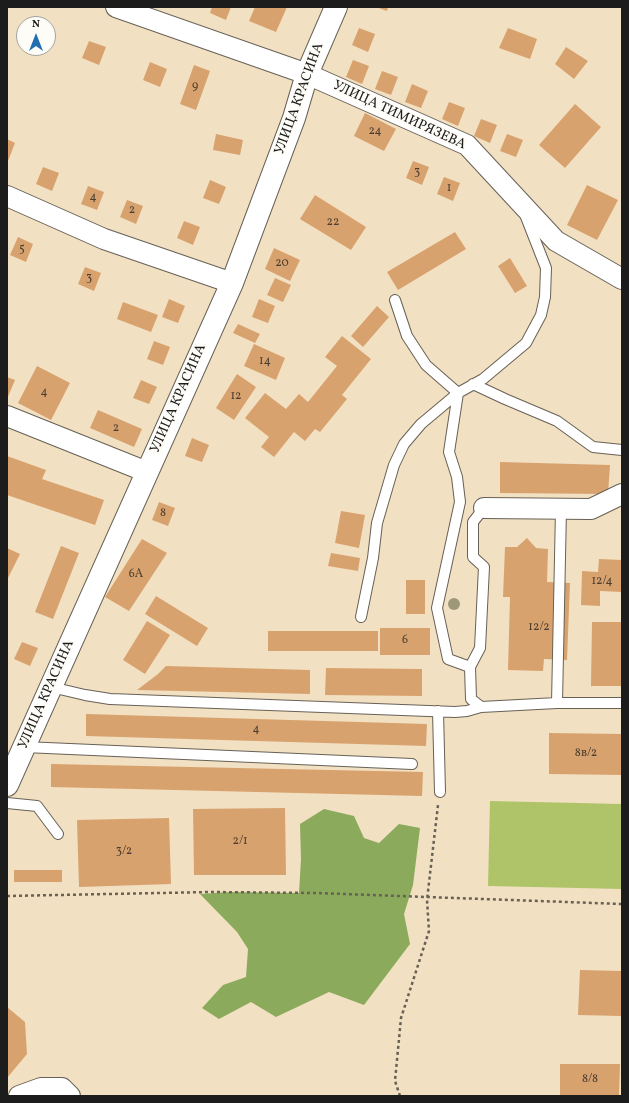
<!DOCTYPE html>
<meta charset="utf-8">
<style>
body{margin:0}
#map{position:relative;width:629px;height:1103px;overflow:hidden;background:#f2e0c3;font-family:Vollkorn,serif}
canvas{display:block}
.frame{position:absolute;inset:0;border:8px solid #1c1c1c;pointer-events:none}
.north{position:absolute;left:16px;top:16px;width:40px;height:40px;box-sizing:border-box;background:#fdfcf7;border:1px solid #a3a29f;border-radius:50%;rotate:0deg;font-size:11px;font-weight:700;line-height:16px;text-align:center;color:#1c1c1c}
.north::after{content:'';display:block;margin:auto;width:14px;height:18px;background:#1f6fb2;clip-path:polygon(50% 0,100% 100%,50% 72%,0 100%)}
</style>
<div id="map">
<canvas width="629" height="1103"></canvas>
<div class="frame"></div>
<div class="north">N</div>
</div>
<script>
const g = document.querySelector('canvas').getContext('2d');
g.lineJoin = 'round';
function fillPath(path, color) { g.fillStyle = color; g.fill(path, 'evenodd'); }
const poly = rows => new Path2D(rows.map(r => 'M' + r).join(''));
function stroke(path, color, width, dash) { g.strokeStyle = color; g.lineWidth = width; g.lineCap = dash ? 'butt' : 'round'; g.setLineDash(dash || []); g.stroke(path); }
function drawText(font, color, halo, rows, align = 'center') {
  g.font = font + ' Vollkorn,serif'; g.lineWidth = 4; g.setLineDash([]); g.textBaseline = 'middle'; g.strokeStyle = halo; g.fillStyle = color; for (const [text, x, y, turn = 0] of rows) {
    g.save(); g.translate(x, y); g.rotate((+turn || 0) * Math.PI / 180); g.textAlign = isNaN(turn) ? turn : align; if (halo) g.strokeText(text, 0, 0); g.fillText(text, 0, 0); g.restore();
  }
}
fillPath(poly([
 [490,801,622,804,622,889,488,886]
]), '#afc468');
fillPath(poly([
 [324,809,354,816,364,838,379,843,399,824,420,828,413,885,404,914,410,944,364,1005,329,992,276,1017,251,1002,219,1019,202,1008,223,985,246,977,248,949,237,932,200,894,230,892,299,893,301,859,300,824]
]), '#8baa5c');
fillPath(poly([
 [212,7,231,7,226,20,210,13],
 [255,7,287,7,276,32,249,21],
 [376,7,388,7,387,11],
 [33,16,49,23,49,24,30,24],
 [359,28,375,34,368,52,352,45],
 [508,28,537,39,530,59,499,48],
 [89,41,106,47,99,65,82,58],
 [566,47,588,61,574,79,555,64],
 [353,60,369,66,362,84,346,77],
 [150,62,167,69,160,87,143,80],
 [194,65,210,71,196,110,180,104],
 [382,71,398,77,391,95,375,89],
 [412,84,428,91,421,108,405,102],
 [449,102,465,108,458,126,442,119],
 [575,104,601,127,565,168,539,145],
 [365,113,396,129,384,151,354,136],
 [481,119,497,125,490,143,474,136],
 [216,134,243,140,240,155,213,150],
 [507,134,523,140,516,157,500,151],
 [7,139,15,143,8,161,7,160],
 [413,161,429,167,422,185,406,178],
 [43,167,59,173,52,191,36,184],
 [444,177,460,183,453,201,437,194],
 [210,180,226,187,219,204,203,198],
 [587,185,618,200,597,240,567,225],
 [88,186,104,192,97,210,81,204],
 [315,195,366,227,351,250,300,219],
 [127,200,143,206,136,224,120,217],
 [184,221,200,227,193,245,177,238],
 [455,232,466,249,398,290,387,272],
 [18,237,33,244,26,262,10,255],
 [274,248,300,260,290,281,265,269],
 [510,258,527,286,515,293,498,266],
 [85,267,101,273,94,291,78,284],
 [275,278,291,285,283,302,267,295],
 [169,299,185,306,178,323,162,317],
 [259,299,275,306,268,323,252,317],
 [123,302,158,315,151,332,117,319],
 [377,306,389,317,363,347,351,336],
 [238,324,260,334,255,343,233,333],
 [342,336,371,359,342,395,347,399,320,432,315,429,305,441,294,432,274,457,261,447,269,437,245,418,265,393,286,409,299,394,308,402,337,366,325,357],
 [154,341,170,347,163,365,147,359],
 [254,344,285,358,276,380,244,366],
 [37,366,70,383,51,420,18,403],
 [237,374,256,387,234,420,216,408],
 [7,377,15,380,7,399],
 [141,380,157,387,149,404,133,398],
 [98,410,142,429,134,447,90,428],
 [192,438,209,445,202,462,185,456],
 [7,456,46,470,42,479,104,500,95,525,7,495],
 [500,462,610,465,608,494,500,493],
 [159,502,175,508,168,526,152,520],
 [341,511,365,515,359,548,335,543],
 [527,538,536,548,548,549,547,582,570,583,567,660,544,659,543,671,508,670,510,597,503,597,505,547,517,547],
 [142,539,167,553,129,611,105,597],
 [61,546,79,553,53,619,35,612],
 [7,548,20,554,7,580],
 [331,553,360,558,358,571,328,566],
 [599,559,622,560,622,592,600,591,600,606,581,605,582,571,598,572],
 [406,580,425,580,425,614,406,614],
 [156,596,208,628,197,646,145,614],
 [147,621,170,635,145,674,123,660],
 [592,622,622,622,622,686,591,686],
 [380,628,430,628,430,655,380,655],
 [268,631,378,631,378,651,268,651],
 [22,642,38,648,30,666,14,659],
 [166,666,310,670,310,694,137,690,158,674],
 [326,668,422,669,422,696,325,695],
 [86,714,427,724,426,746,86,736],
 [549,733,622,734,622,775,549,774],
 [51,764,423,772,422,796,51,787],
 [285,808,286,875,194,875,193,809],
 [169,818,171,884,79,887,77,820],
 [14,870,62,870,62,882,14,882],
 [580,970,622,971,621,1016,578,1015],
 [7,1007,25,1022,27,1054,7,1078],
 [560,1064,620,1064,619,1096,560,1096]
]), '#d8a26e');
const service = poly([
 [395,300,407,336,426,365,458,393,483,379,526,343,541,315,545,297,546,268,526,217],
 [473,384,505,399,557,421,593,447,622,450],
 [484,508,473,522,473,557,484,567,480,648,470,667,471,699,481,707,557,703,561,509],
 [361,617,373,558,377,523,394,465,404,444,421,424,458,393,449,452,457,477,460,502,437,608,448,659,470,667],
 [51,687,85,695,110,699,455,712,467,711,481,707],
 [557,703,622,703],
 [438,711,440,792],
 [24,747,412,764],
 [7,803,37,806,58,834]
]);
const minor = poly([
 [116,7,307,74,467,145,556,241,622,279],
 [7,196,104,239,232,283],
 [7,416,147,472],
 [484,508,591,509,622,494],
 [19,1096,41,1088,62,1088,70,1096]
]);
const tertiary = poly([
 [7,785,232,283,294,118,307,74,336,7]
]);
stroke(service, '#676156', 12);
stroke(minor, '#676156', 22);
stroke(tertiary, '#676156', 24);
stroke(poly([
 [7,896,211,892,316,893,622,904],
 [400,1096,395,1081,401,1018,429,931,427,900,438,805]
]), '#676156', 2.5, [3, 3]);
stroke(service, '#fff', 10);
stroke(minor, '#fff', 20);
stroke(tertiary, '#fff', 22);
g.fillStyle = '#9d9978';
for (const [x, y] of [
 [454,604]
]) { g.beginPath(); g.arc(x, y, 6, 0, 2 * Math.PI); g.fill(); }
drawText('12px', '#4b3e30', null, [
 ["9",195,87],
 ["24",375,132],
 ["3",417,173],
 ["1",449,189],
 ["4",93,198],
 ["2",132,211],
 ["22",333,223],
 ["5",22,250],
 ["20",282,264],
 ["3",89,279],
 ["14",265,362],
 ["4",44,393],
 ["12",236,397],
 ["2",116,429],
 ["8",163,514],
 ["6А",136,575],
 ["12/4",602,582],
 ["12/2",539,628],
 ["6",405,641],
 ["4",256,730],
 ["8в/2",586,754],
 ["2/1",240,842],
 ["3/2",124,852],
 ["8/8",590,1080]
]);
drawText('14px', '#1c1c1c', '#fdfcf7', [
 ["УЛИЦА КРАСИНА",300,99,-70],
 ["УЛИЦА ТИМИРЯЗЕВА",399,116,25],
 ["УЛИЦА КРАСИНА",179,399,-66],
 ["УЛИЦА КРАСИНА",47,695,-66]
]);
</script>
